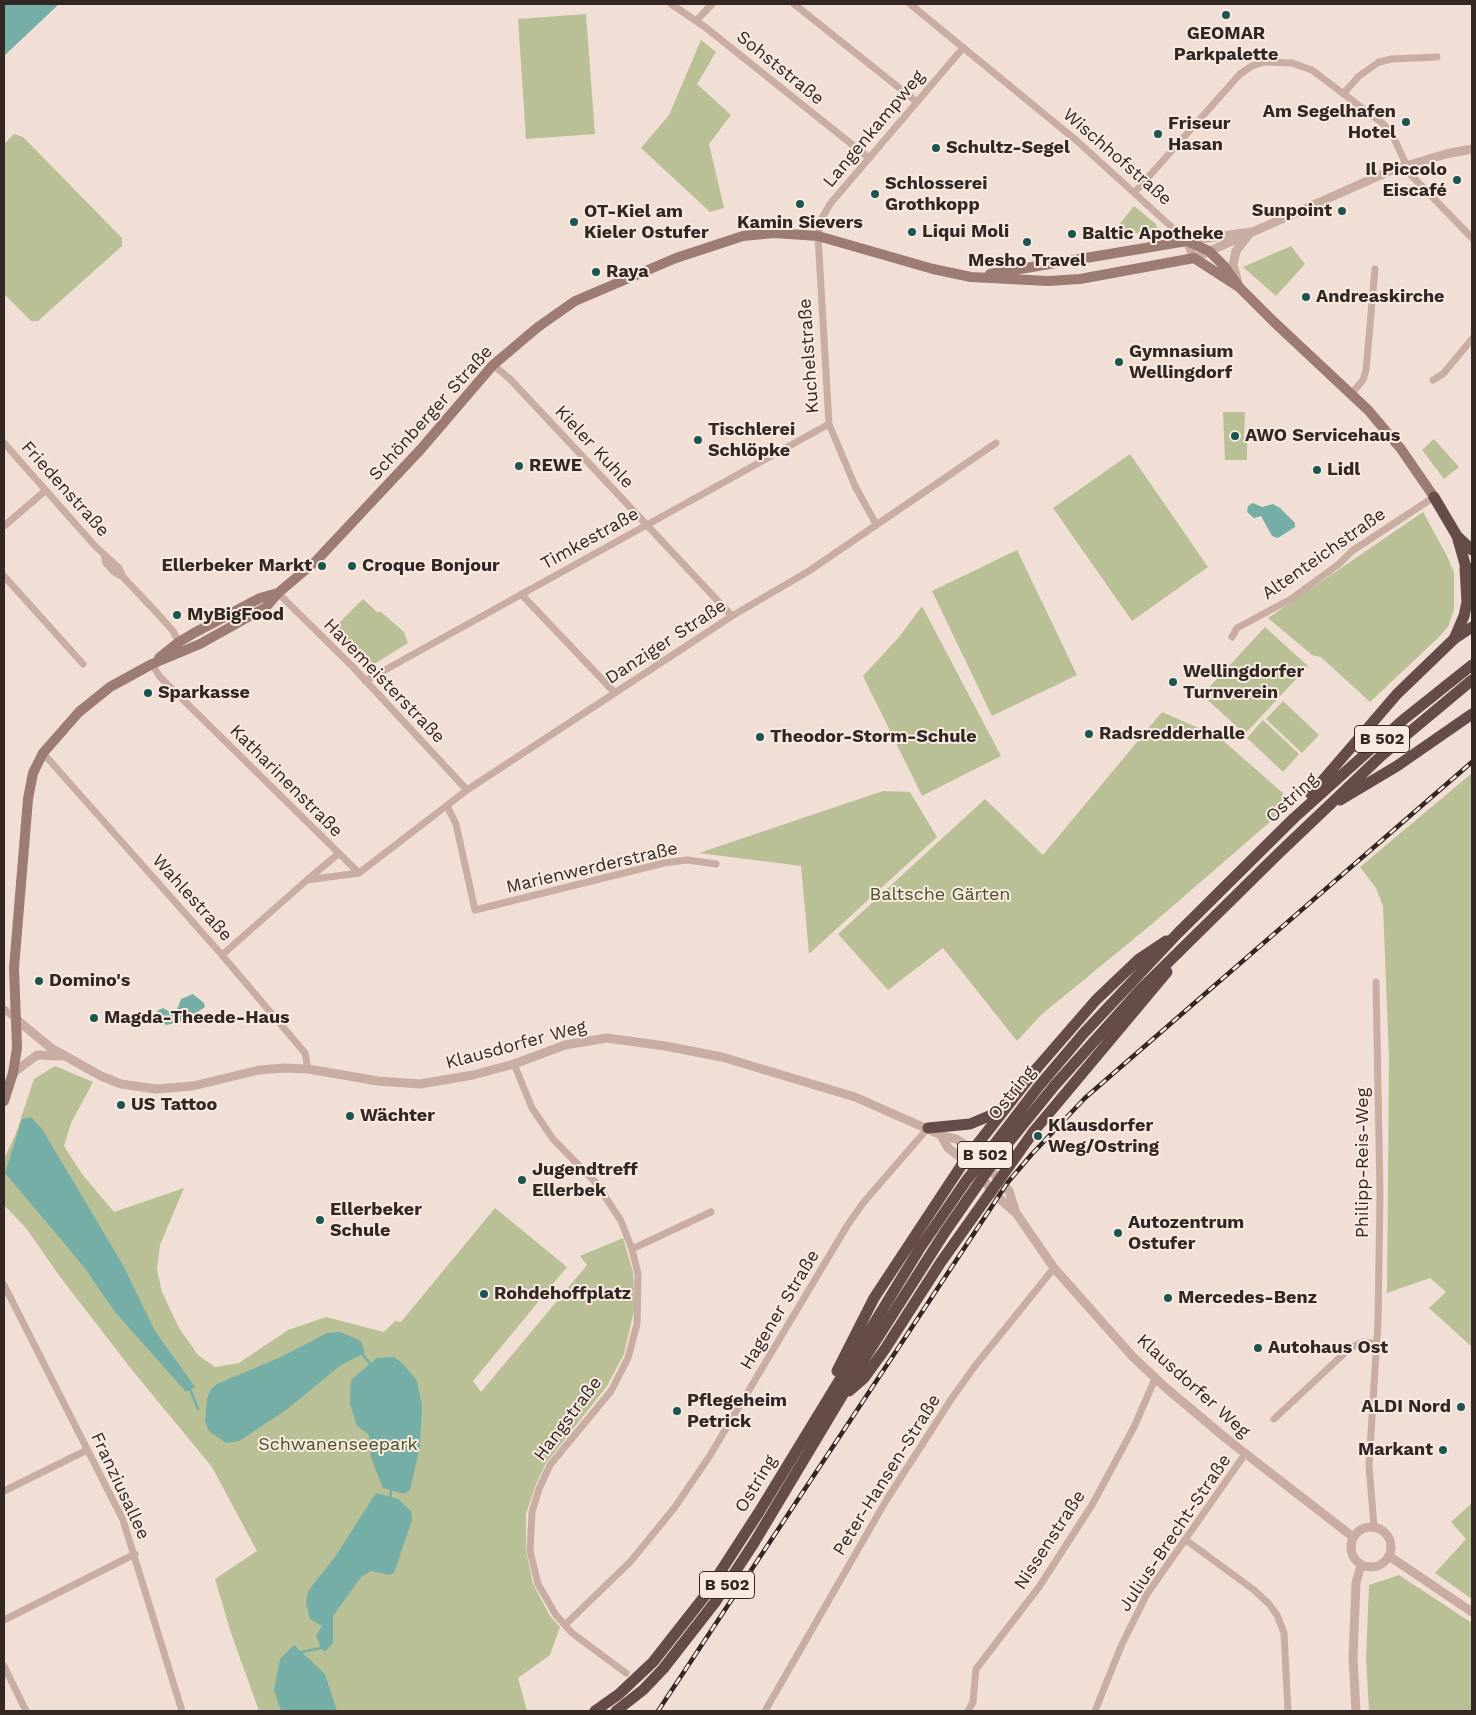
<!DOCTYPE html>
<meta charset="utf-8">
<style>
body{margin:0}
#map{position:relative;width:1476px;height:1715px;overflow:hidden;background:#f1dfd5;font-family:"Work Sans",sans-serif}
canvas{display:block}
.frame{position:absolute;inset:0;border:5px solid #332724;pointer-events:none}
</style>
<div id="map">
<canvas width="1476" height="1715"></canvas>
<div class="frame"></div>
</div>
<script>
const g = document.querySelector('canvas').getContext('2d');
g.lineJoin = 'round';
function fillPath(path, color) { g.fillStyle = color; g.fill(path, 'evenodd'); }
const poly = rows => new Path2D(rows.map(r => 'M' + r).join(''));
function stroke(path, color, width, dash) { g.strokeStyle = color; g.lineWidth = width; g.lineCap = dash ? 'butt' : 'round'; g.setLineDash(dash || []); g.stroke(path); }
function drawText(font, color, halo, rows, align = 'center') {
  g.font = font + ' "Work Sans",sans-serif'; g.lineWidth = 4; g.setLineDash([]); g.textBaseline = 'middle'; g.strokeStyle = halo; g.fillStyle = color; for (const [text, x, y, turn = 0] of rows) {
    g.save(); g.translate(x, y); g.rotate((+turn || 0) * Math.PI / 180); g.textAlign = isNaN(turn) ? turn : align; if (halo) g.strokeText(text, 0, 0); g.fillText(text, 0, 0); g.restore();
  }
}
fillPath(poly([
 [586,14,595,134,526,139,518,19],
 [701,40,716,52,697,84,731,115,709,144,724,208,710,212,641,148,669,115],
 [14,134,23,137,122,238,122,246,38,321,31,321,4,294,4,144],
 [1134,206,1156,224,1157,230,1109,237],
 [1291,246,1305,264,1276,296,1243,267],
 [1223,412,1245,412,1244,439,1247,439,1247,460,1225,460],
 [1434,439,1459,467,1444,479,1422,450],
 [1130,454,1208,567,1132,621,1053,508],
 [1423,512,1448,558,1454,573,1454,609,1448,627,1439,637,1370,702,1321,657,1312,655,1268,618],
 [1017,550,1077,675,992,716,932,591],
 [363,599,378,613,380,611,404,632,408,643,371,666,334,628],
 [922,606,1001,756,922,796,863,676,899,637],
 [1265,627,1308,666,1245,734,1202,695],
 [1283,701,1319,735,1302,753,1266,719],
 [1162,712,1219,737,1284,794,1285,809,1152,924,1041,1015,1017,1041,943,948,888,990,838,934,985,799,1043,855],
 [1263,720,1299,754,1283,772,1247,738],
 [1472,773,1472,1347,1429,1308,1446,1292,1430,1278,1387,1293,1389,1060,1383,906,1376,888,1360,867],
 [883,791,910,792,937,837,809,954,801,866,699,853],
 [55,1066,93,1082,71,1123,64,1146,82,1174,114,1212,184,1188,160,1245,157,1270,162,1292,179,1328,198,1355,215,1367,239,1363,288,1330,326,1317,384,1332,395,1321,401,1322,495,1208,567,1267,473,1381,481,1392,587,1265,580,1256,623,1238,633,1272,635,1306,624,1354,607,1386,546,1463,536,1484,526,1514,526,1551,533,1584,550,1616,560,1627,550,1655,518,1678,527,1711,259,1711,231,1633,215,1579,257,1551,212,1467,132,1370,58,1274,26,1228,4,1205,4,1159,16,1133,34,1079],
 [1472,1503,1472,1599,1435,1573,1466,1539,1451,1522],
 [1399,1575,1472,1623,1472,1711,1369,1711,1366,1658,1369,1585]
]), '#b9c096');
fillPath(poly([
 [4,4,59,4,4,56],
 [1253,503,1262,507,1273,504,1280,508,1295,523,1295,527,1278,538,1272,536,1261,516,1254,518,1247,512,1248,506],
 [193,994,204,1003,205,1007,184,1021,166,1025,156,1017,157,1011,163,1008,170,1012,177,1010,181,999],
 [31,1117,42,1129,123,1265,155,1331,195,1387,186,1392,115,1312,84,1267,5,1173,22,1119],
 [340,1332,361,1341,365,1353,341,1365,286,1410,239,1441,226,1443,209,1431,205,1422,207,1399,211,1389,217,1384,281,1357,327,1333],
 [394,1357,403,1364,417,1381,422,1406,420,1446,410,1490,404,1494,383,1488,371,1458,369,1435,357,1426,350,1404,351,1380,377,1358],
 [376,1493,398,1499,411,1511,412,1520,394,1573,389,1575,371,1571,361,1577,333,1616,333,1643,325,1652,321,1648,316,1636,322,1626,310,1619,306,1603,308,1591,335,1557],
 [294,1645,325,1674,337,1711,281,1711,274,1690,280,1659]
]), '#74aea7');
stroke(poly([
 [363,1355,370,1364],
 [190,1389,198,1409],
 [390,1497,391,1491],
 [302,1652,321,1648]
]), '#74aea7', 2.5);
stroke(poly([
 [671,4,705,27,869,158],
 [794,4,917,102],
 [910,4,1077,141,1187,241],
 [696,21,712,4],
 [1343,94,1359,76,1379,62,1392,59,1437,57],
 [1135,192,1240,74,1252,66,1264,62,1292,63,1312,70,1382,123,1391,132,1411,175,1472,238],
 [493,365,510,379,732,616],
 [1433,380,1443,374,1472,339],
 [1352,393,1363,380,1366,370,1375,269],
 [4,443,95,546,119,568,123,577],
 [876,524,855,486,829,424,818,236,821,220,830,204,963,48],
 [4,526,45,491],
 [104,555,106,563,114,572,123,577,157,613,173,631,179,642],
 [4,576,83,664],
 [278,593,353,667,467,790],
 [521,594,615,693],
 [1232,637,1237,628,1291,599,1339,564,1352,551,1434,497],
 [152,664,160,677,359,873],
 [365,681,829,424],
 [43,753,222,955,305,1053,308,1069],
 [447,806,456,824,475,910,664,863,687,860,716,864],
 [359,873,467,790,732,616,809,571,996,443],
 [307,880,338,854],
 [222,955,307,880,359,873],
 [4,1009,16,1019],
 [514,1064,532,1108,553,1139,597,1184,621,1221,632,1249,638,1274,637,1324,628,1358,611,1391,550,1465,539,1489,532,1512,530,1551,538,1584,556,1615,572,1633,626,1673],
 [632,1249,711,1212],
 [4,1285,123,1520,182,1711],
 [1274,1419,1350,1348,1363,1342,1377,1344],
 [4,1491,87,1450],
 [1374,1527,1369,1465,1378,1322,1380,1195,1376,982],
 [1186,1540,1254,1590,1269,1604,1277,1615,1284,1633,1288,1711],
 [4,1620,135,1554],
 [565,1625,631,1561,675,1507,709,1457,847,1226,863,1203,928,1128],
 [4,1666,26,1711],
 [765,1711,887,1499,952,1398,975,1366,1054,1268],
 [968,1711,973,1702,976,1669,1039,1587,1092,1505,1134,1427,1155,1379],
 [1095,1711,1122,1644,1147,1594,1245,1454]
]), '#c9ada2', 7);
stroke(poly([
 [1251,232,1187,241,1194,258,1392,170,1446,154,1472,149],
 [1238,283,1233,265,1236,251,1249,234],
 [16,1019,51,1048,101,1076,121,1084,156,1089,193,1086,259,1070,284,1068,308,1069,378,1081,420,1084,473,1075,514,1064,565,1045,607,1038,665,1046,722,1057,855,1097,941,1135,956,1139,973,1150,1009,1191,1016,1213,1054,1268,1133,1357,1166,1388,1228,1440,1353,1537],
 [13,1073,37,1055,61,1056],
 [941,1135,948,1148,969,1164,1000,1199,1016,1213],
 '1351 1547a20 20 0 1 1 40 0a20 20 0 1 1-40 0Z',
 [1389,1556,1472,1612],
 [1356,1711,1353,1658,1356,1583,1361,1565]
]), '#c9ada2', 9);
stroke(poly([
 [990,274,1187,241,1209,251,1224,266,1239,287,1273,321,1368,410,1401,449,1434,497],
 [159,658,179,642,194,633,260,598,278,593],
 [4,1101,13,1073,17,1048,14,968,28,799,33,773,43,753,79,712,110,687,152,664,200,644,266,607,278,593,316,561,421,449,493,365,538,327,575,301,676,258,743,236,774,233,818,236,933,269,971,277,1048,281,1080,279,1194,258,1239,287]
]), '#9c7b73', 10);
stroke(poly([
 [1434,497,1457,536,1465,564,1472,576],
 [1457,536,1472,550],
 [1455,637,1464,616,1467,602,1465,568],
 [1311,794,1397,694,1454,639,1472,627],
 [1340,800,1397,766,1472,714],
 [928,1128,970,1124,1001,1111],
 [837,1371,874,1298,965,1160,1037,1068,1096,1000,1139,959,1166,941],
 [849,1391,864,1378,885,1349,941,1262,1034,1131,1167,972],
 [595,1711,619,1694,653,1662,704,1597,759,1512,920,1248,966,1181,1039,1086,1083,1034,1178,933,1294,818,1403,720,1472,665],
 [616,1711,643,1690,663,1669,716,1601,754,1543,866,1356,945,1232,999,1154,1055,1085,1140,990,1279,853,1381,756,1472,680]
]), '#654c48', 11);
const rail = poly([
 [658,1711,1008,1182,1032,1154,1085,1098,1472,762]
]);
stroke(rail, '#332724', 4.5);
stroke(rail, '#f9eae1', 2.5, [8]);
for (const [x, y, r, color] of [
 [1226,15,5,"#1a554f"],
 [1406,122,5,"#1a554f"],
 [1158,134,5,"#1a554f"],
 [936,148,5,"#1a554f"],
 [1457,180,5,"#1a554f"],
 [875,194,5,"#1a554f"],
 [800,204,5,"#1a554f"],
 [1342,211,5,"#1a554f"],
 [574,222,5,"#1a554f"],
 [912,232,5,"#1a554f"],
 [1072,234,5,"#1a554f"],
 [1027,242,5,"#1a554f"],
 [596,272,5,"#1a554f"],
 [1306,297,5,"#1a554f"],
 [1119,362,5,"#1a554f"],
 [1235,436,5,"#1a554f"],
 [698,440,5,"#1a554f"],
 [519,466,5,"#1a554f"],
 [1317,470,5,"#1a554f"],
 [322,566,5,"#1a554f"],
 [352,566,5,"#1a554f"],
 [177,615,5,"#1a554f"],
 [1173,682,5,"#1a554f"],
 [148,693,5,"#1a554f"],
 [1089,734,5,"#1a554f"],
 [760,737,5,"#1a554f"],
 [39,981,5,"#1a554f"],
 [94,1018,5,"#1a554f"],
 [121,1105,5,"#1a554f"],
 [350,1116,5,"#1a554f"],
 [1038,1136,5,"#1a554f"],
 [522,1180,5,"#1a554f"],
 [320,1220,5,"#1a554f"],
 [1118,1233,5,"#1a554f"],
 [484,1294,5,"#1a554f"],
 [1168,1298,5,"#1a554f"],
 [1258,1348,5,"#1a554f"],
 [1461,1407,5,"#1a554f"],
 [677,1411,5,"#1a554f"],
 [1443,1450,5,"#1a554f"]
]) { const dot = new Path2D(); dot.arc(x, y, r, 0, 2 * Math.PI); g.fillStyle = color; g.fill(dot); stroke(dot, '#f9eae1', 2); }
for (const [x, y, w] of [
 [1382,739,55],
 [985,1155,55],
 [727,1585,55]
]) { const box = new Path2D(); box.roundRect(x - w / 2, y - 13.5, w, 27, 4); g.fillStyle = '#f9eae1'; g.fill(box); stroke(box, '#332724', 1); }
drawText('bold 16px', '#332724', null, [
 ["B 502",1382,739],
 ["B 502",985,1155],
 ["B 502",727,1585]
]);
drawText('bold 18px', '#332724', '#f9eae1', [
 ["GEOMAR",1226,34,"center"],
 ["Parkpalette",1226,55,"center"],
 ["Am Segelhafen",1396,112,"right"],
 ["Hotel",1396,133,"right"],
 ["Friseur",1168,124],
 ["Hasan",1168,145],
 ["Schultz-Segel",946,148],
 ["Il Piccolo",1447,170,"right"],
 ["Eiscafé",1447,191,"right"],
 ["Schlosserei",885,184],
 ["Grothkopp",885,205],
 ["Sunpoint",1332,211,"right"],
 ["OT-Kiel am",584,212],
 ["Kieler Ostufer",584,233],
 ["Kamin Sievers",800,223,"center"],
 ["Liqui Moli",922,232],
 ["Baltic Apotheke",1082,234],
 ["Mesho Travel",1027,261,"center"],
 ["Raya",606,272],
 ["Andreaskirche",1316,297],
 ["Gymnasium",1129,352],
 ["Wellingdorf",1129,373],
 ["Tischlerei",708,430],
 ["Schlöpke",708,451],
 ["AWO Servicehaus",1245,436],
 ["REWE",529,466],
 ["Lidl",1327,470],
 ["Ellerbeker Markt",312,566,"right"],
 ["Croque Bonjour",362,566],
 ["MyBigFood",187,615],
 ["Wellingdorfer",1183,672],
 ["Turnverein",1183,693],
 ["Sparkasse",158,693],
 ["Radsredderhalle",1099,734],
 ["Theodor-Storm-Schule",770,737],
 ["Domino's",49,981],
 ["Magda-Theede-Haus",104,1018],
 ["US Tattoo",131,1105],
 ["Wächter",360,1116],
 ["Klausdorfer",1048,1126],
 ["Weg/Ostring",1048,1147],
 ["Jugendtreff",532,1170],
 ["Ellerbek",532,1191],
 ["Ellerbeker",330,1210],
 ["Schule",330,1231],
 ["Autozentrum",1128,1223],
 ["Ostufer",1128,1244],
 ["Rohdehoffplatz",494,1294],
 ["Mercedes-Benz",1178,1298],
 ["Autohaus Ost",1268,1348],
 ["Pflegeheim",687,1401],
 ["Petrick",687,1422],
 ["ALDI Nord",1451,1407,"right"],
 ["Markant",1433,1450,"right"]
], 'left');
drawText('18px', '#332724', '#f9eae1', [
 ["Sohststraße",780,68,39],
 ["Langenkampweg",874,129,-50],
 ["Wischhofstraße",1117,157,41],
 ["Kuchelstraße",809,356,-94],
 ["Schönberger Straße",431,413,-48],
 ["Kieler Kuhle",594,447,47],
 ["Friedenstraße",65,489,48],
 ["Timkestraße",590,539,-29],
 ["Altenteichstraße",1324,554,-35],
 ["Danziger Straße",666,642,-33],
 ["Havemeisterstraße",384,681,46],
 ["Katharinenstraße",286,781,45],
 ["Ostring",1292,798,-43],
 ["Marienwerderstraße",592,868,-13],
 ["Wahlestraße",192,898,48],
 ["Klausdorfer Weg",516,1045,-15],
 ["Ostring",1012,1093,-51],
 ["Philipp-Reis-Weg",1363,1163,-90],
 ["Hagener Straße",780,1310,-59],
 ["Klausdorfer Weg",1193,1386,42],
 ["Hangstraße",568,1419,-53],
 ["Peter-Hansen-Straße",887,1475,-58],
 ["Ostring",756,1484,-59],
 ["Franziusallee",120,1486,65],
 ["Julius-Brecht-Straße",1175,1533,-56],
 ["Nissenstraße",1050,1540,-57]
]);
drawText('18px', '#495228', '#f9eae1', [
 ["Baltsche Gärten",940,895],
 ["Schwanenseepark",338,1445]
]);
</script>
